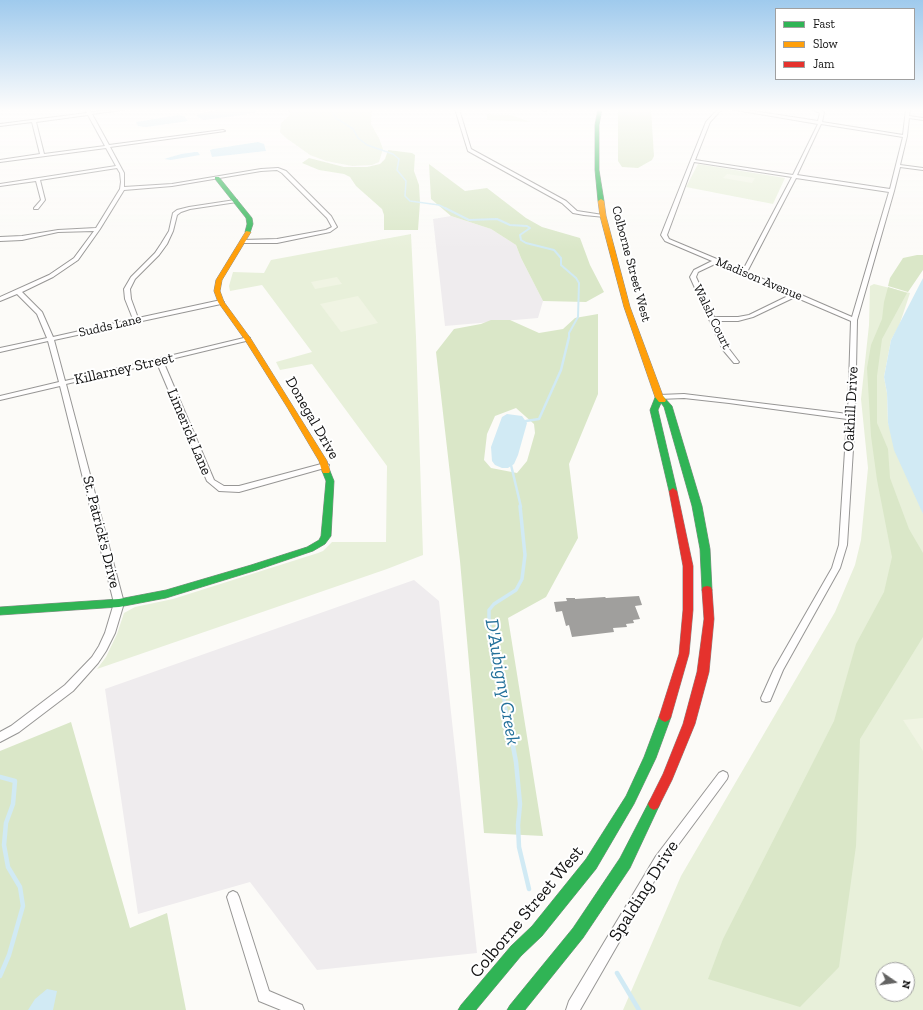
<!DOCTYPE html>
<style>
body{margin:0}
#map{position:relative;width:923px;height:1010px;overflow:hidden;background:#fcfbf8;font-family:"Zilla Slab",serif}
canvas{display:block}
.legend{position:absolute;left:775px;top:8px;width:140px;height:72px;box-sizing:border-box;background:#fff;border:1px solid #a0a0a0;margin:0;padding:5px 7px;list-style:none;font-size:12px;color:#111}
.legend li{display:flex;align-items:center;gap:8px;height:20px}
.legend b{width:20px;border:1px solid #a0a0a0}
.north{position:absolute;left:875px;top:962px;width:40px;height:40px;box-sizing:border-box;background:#fff;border:1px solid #a0a0a0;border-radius:50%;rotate:103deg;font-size:11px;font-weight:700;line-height:16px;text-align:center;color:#111}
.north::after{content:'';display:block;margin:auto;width:14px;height:18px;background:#636362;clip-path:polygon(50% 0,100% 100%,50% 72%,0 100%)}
</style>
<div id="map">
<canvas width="923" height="1010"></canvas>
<ul class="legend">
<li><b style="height:5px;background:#30b455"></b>Fast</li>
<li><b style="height:5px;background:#ff9f0a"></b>Slow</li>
<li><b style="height:5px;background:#e5322d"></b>Jam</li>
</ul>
<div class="north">N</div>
</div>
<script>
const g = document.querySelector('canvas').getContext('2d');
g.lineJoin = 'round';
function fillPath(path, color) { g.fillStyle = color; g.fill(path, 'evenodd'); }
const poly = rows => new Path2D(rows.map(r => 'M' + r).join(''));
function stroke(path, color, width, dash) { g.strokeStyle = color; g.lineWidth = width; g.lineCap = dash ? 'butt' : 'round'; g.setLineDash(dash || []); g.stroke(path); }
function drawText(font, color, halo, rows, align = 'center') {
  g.font = font + ' "Zilla Slab",serif'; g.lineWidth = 4; g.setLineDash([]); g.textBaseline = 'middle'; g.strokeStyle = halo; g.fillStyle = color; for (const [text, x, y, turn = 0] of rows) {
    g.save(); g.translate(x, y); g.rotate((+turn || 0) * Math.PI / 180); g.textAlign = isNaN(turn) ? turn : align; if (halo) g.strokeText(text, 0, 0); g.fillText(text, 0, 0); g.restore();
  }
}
fillPath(poly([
 [451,216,491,229,516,245,521,258,543,301,538,318,445,326,433,219],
 [414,580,439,601,477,953,317,970,250,882,138,914,105,689]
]), '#efecee');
fillPath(poly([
 [285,109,372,109,371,124,379,138,383,149,379,162,372,165,352,166,326,161,310,155,286,138,280,132,281,123,290,115,289,111],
 [487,114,511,115,531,122,487,120],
 [698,164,785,178,773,204,686,187],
 [411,234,416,337,423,555,387,569,97,669,106,657,117,634,124,613,135,607,173,599,318,553,323,551,332,542,386,542,387,466,312,364,280,370,276,362,312,352,262,285,230,291,229,286,233,272,264,273,271,260],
 [874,284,910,293,899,326,891,340,884,377,887,393,888,423,923,513,923,1010,623,1010,681,876,835,612,855,565,861,540,868,468,861,399,869,325,870,286],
 [883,970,907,970,907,994,883,994]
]), '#e8f0da');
fillPath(poly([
 [618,109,651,109,654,156,652,160,638,168,622,167,618,161],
 [388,150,412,153,415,155,414,171,419,185,420,202,418,230,384,230,384,215,382,209,356,186,350,177,344,174,319,170,302,163,309,158,344,167,367,167,380,164,385,159],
 [429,164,465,191,487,188,526,218,542,227,580,238,590,265,604,292,586,302,543,301,521,258,516,245,491,229,451,216,431,199],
 [917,255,923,255,923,270,908,292,888,286,890,278,903,258],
 [888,287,907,293,882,339,877,376,877,423,888,449,890,478,909,529,923,553,923,637,860,739,856,846,839,967,800,1007,708,979,723,939,834,721,856,644,884,592,892,557,877,480,871,436,867,368,871,345,882,319,884,302],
 [598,314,598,394,569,464,578,538,546,597,508,618,543,836,484,833,460,561,436,352,454,329,481,324,491,320,510,320,539,333,563,329,575,318],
 [516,408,534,424,535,433,527,461,517,473,491,468,484,460,487,434,495,416],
 [71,722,130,928,167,913,186,1010,0,1010,0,751]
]), '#dae7c8');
fillPath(poly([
 [727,174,755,178,752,183,723,178],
 [337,277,342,284,315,289,311,282],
 [358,296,378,323,341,332,320,304],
 [923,718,923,751,903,720]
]), '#f0f4e3');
fillPath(poly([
 [225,109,257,109,257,111,249,114,204,120,199,118,197,115,206,112],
 [179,115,184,116,188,121,146,127,138,126,136,122],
 [258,142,264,144,266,151,212,157,210,150,213,149],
 [195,152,198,152,200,155,171,160,164,159,181,154],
 [923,278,923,514,894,450,888,423,887,393,884,377,891,340],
 [507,414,522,416,527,423,518,455,514,464,508,468,502,468,495,465,492,461,491,447,502,417],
 [47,989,57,991,53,1010,28,1010,35,999]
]), '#d1eaf4');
stroke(poly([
 [330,109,336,118,353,129,358,138,367,145,393,154,399,159,397,170,406,181,405,196,410,201,439,205,447,209]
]), '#d1eaf4', 1.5);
stroke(poly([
 [445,208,469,220,497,219,510,225,527,226,530,228,520,235,521,240,526,243,554,250,561,258,561,265,576,278,579,283,578,317,569,333,569,338]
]), '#d1eaf4', 2);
stroke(poly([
 [526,421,539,419,561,370,569,337],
 [511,465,521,507]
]), '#d1eaf4', 2.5);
stroke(poly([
 [509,726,489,621,489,610,494,604,516,590,522,579,525,555,520,506]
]), '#d1eaf4', 3.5);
stroke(poly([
 [509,725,516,762,520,804,518,825,519,847,529,889],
 [0,777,15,781,13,804,6,823,4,845,8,867,20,887,23,906,9,955,0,976],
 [617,973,639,1010]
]), '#d1eaf4', 4.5);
fillPath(poly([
 [639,596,642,605,635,606,640,619,633,620,634,623,626,624,627,627,613,628,614,632,572,637,569,625,566,626,562,611,556,612,554,602,567,601,566,598,575,598,575,599,605,597,606,598]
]), '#a09f9d');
const street = poly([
 [0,109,4,109,2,110,0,109],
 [85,109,89,109,91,112,128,109,92,114,109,145,223,130,225,131,110,147,124,173,124,187,172,184,261,169,278,168,286,171,331,216,337,227,330,232,277,243,241,243,241,241,243,240,277,239,326,230,332,227,327,218,282,173,277,170,261,171,172,186,124,190,100,229,78,260,53,277,22,292,42,312,53,337,133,319,125,299,124,289,131,277,155,253,161,244,169,231,173,213,177,210,189,207,235,200,237,200,237,202,190,209,181,212,177,215,173,231,167,244,159,255,135,279,130,289,131,299,138,318,221,300,224,302,221,304,54,340,65,381,248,337,250,338,250,340,163,361,214,480,224,486,239,486,325,463,329,465,328,467,239,492,219,491,207,481,157,363,66,384,124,603,115,633,106,651,98,663,73,691,19,732,0,742,0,732,11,726,65,685,92,657,99,646,105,633,114,603,60,386,0,400,0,396,59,382,48,341,0,352,0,348,47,338,37,314,17,294,0,301,0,297,49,275,74,258,94,231,58,232,22,240,0,241,0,237,22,236,58,230,96,228,120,189,121,182,120,173,117,168,40,180,45,200,38,209,34,209,34,208,41,200,36,181,0,186,0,184,116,166,106,148,0,162,0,160,40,154,32,122,0,126,0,124,87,113,85,109],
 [88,115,105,146,44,154,36,122,88,115],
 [455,109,459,109,471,149,566,201,577,211,603,215,605,216,605,217,584,215,573,213,562,203,468,151,455,109],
 [541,109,546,109,547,110,545,111,541,109],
 [718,109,722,109,710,122,695,160,793,175,818,124,730,109,740,109,818,121,820,113,812,109,818,109,824,112,822,122,903,135,906,109,910,109,909,116,923,118,923,120,909,118,907,136,900,165,923,168,923,170,900,167,894,191,857,320,855,417,847,545,840,568,783,670,770,701,766,702,762,701,761,698,774,669,832,568,839,545,847,419,729,403,684,398,659,399,656,397,659,395,684,394,848,414,851,321,795,297,753,317,738,321,716,321,729,349,739,362,738,363,734,363,723,350,690,277,694,270,712,261,665,241,661,235,706,122,718,109],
 [821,124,903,137,890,189,797,175,821,124],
 [694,162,792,177,743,270,669,239,667,235,694,162],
 [796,178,889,192,852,317,799,294,798,293,795,293,747,272,796,178],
 [717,263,742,274,790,295,749,315,738,317,714,317,696,277,698,272,717,263],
 [723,771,727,773,728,776,727,779,664,864,580,1010,566,1010,569,1001,656,856,719,773,723,771],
 [233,891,237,893,239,897,269,991,302,1005,304,1010,281,1010,259,1001,227,897,229,893,233,891]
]);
const fast = poly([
 [598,109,602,109,599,125,599,170,604,201,601,203,598,201,595,170,595,125,598,109],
 [215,177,219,177,252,218,253,224,250,233,245,232,247,224,246,218,215,179,215,177],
 [656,395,662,395,672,406,702,506,710,549,712,590,711,593,707,594,703,593,702,590,700,549,692,506,664,407,661,403,658,410,677,491,673,494,669,491,650,410,656,395],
 [326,468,330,471,334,481,331,536,325,544,313,551,257,570,166,598,119,607,0,615,0,607,119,599,166,590,251,565,307,547,319,540,321,536,326,481,322,471,326,468],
 [665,712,669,714,671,717,656,758,634,804,596,869,542,936,521,956,476,1010,458,1010,461,1005,511,946,532,926,586,859,626,796,644,757,659,717,661,714,665,712],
 [654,798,658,800,660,804,630,868,583,938,525,1010,507,1010,510,1005,573,928,620,858,650,800,654,798]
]);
const slow = poly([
 [601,199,604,201,606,216,630,307,663,396,666,400,665,402,659,402,655,397,624,307,600,216,598,201,601,199],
 [246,231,251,232,222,280,220,291,224,302,251,339,327,461,330,471,329,473,323,473,322,471,319,461,287,407,245,340,218,302,214,291,216,280,246,231]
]);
const jam = poly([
 [673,488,677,491,693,566,693,610,689,654,671,717,669,720,665,722,661,720,659,717,679,654,683,610,683,566,669,491,673,488],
 [707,586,711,587,712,590,714,619,709,672,695,724,672,780,658,808,654,810,650,808,648,804,663,774,683,724,697,672,704,619,702,590,703,587,707,586]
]);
stroke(street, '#979695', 2);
stroke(fast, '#8d8d8c', 1);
stroke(slow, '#8d8d8c', 1);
stroke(jam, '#8d8d8c', 1);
fillPath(street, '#fffefe');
fillPath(fast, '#30b455');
fillPath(slow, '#ff9f0a');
fillPath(jam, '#e5322d');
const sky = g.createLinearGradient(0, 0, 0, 250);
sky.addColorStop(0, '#9fcaed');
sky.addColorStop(0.44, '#fefdfc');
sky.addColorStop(1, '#fefdfc00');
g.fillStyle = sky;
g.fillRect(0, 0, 923, 250);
drawText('13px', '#111', '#fff', [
 ["Colborne Street West",631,264,75],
 ["Madison Avenue",759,279,23],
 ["Walsh Court",712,317,64],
 ["Sudds Lane",110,326,-13]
]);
drawText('15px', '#111', '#fff', [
 ["Killarney Street",124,369,-13],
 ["Oakhill Drive",851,409,-87],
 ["Donegal Drive",312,418,60],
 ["Limerick Lane",189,432,67],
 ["St. Patrick's Drive",101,532,76]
]);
drawText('18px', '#111', '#fff', [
 ["Spalding Drive",644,891,-58],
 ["Colborne Street West",527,912,-50]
]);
drawText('italic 19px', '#23709a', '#fff', [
 ["D'Aubigny Creek",502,682,80]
]);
</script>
